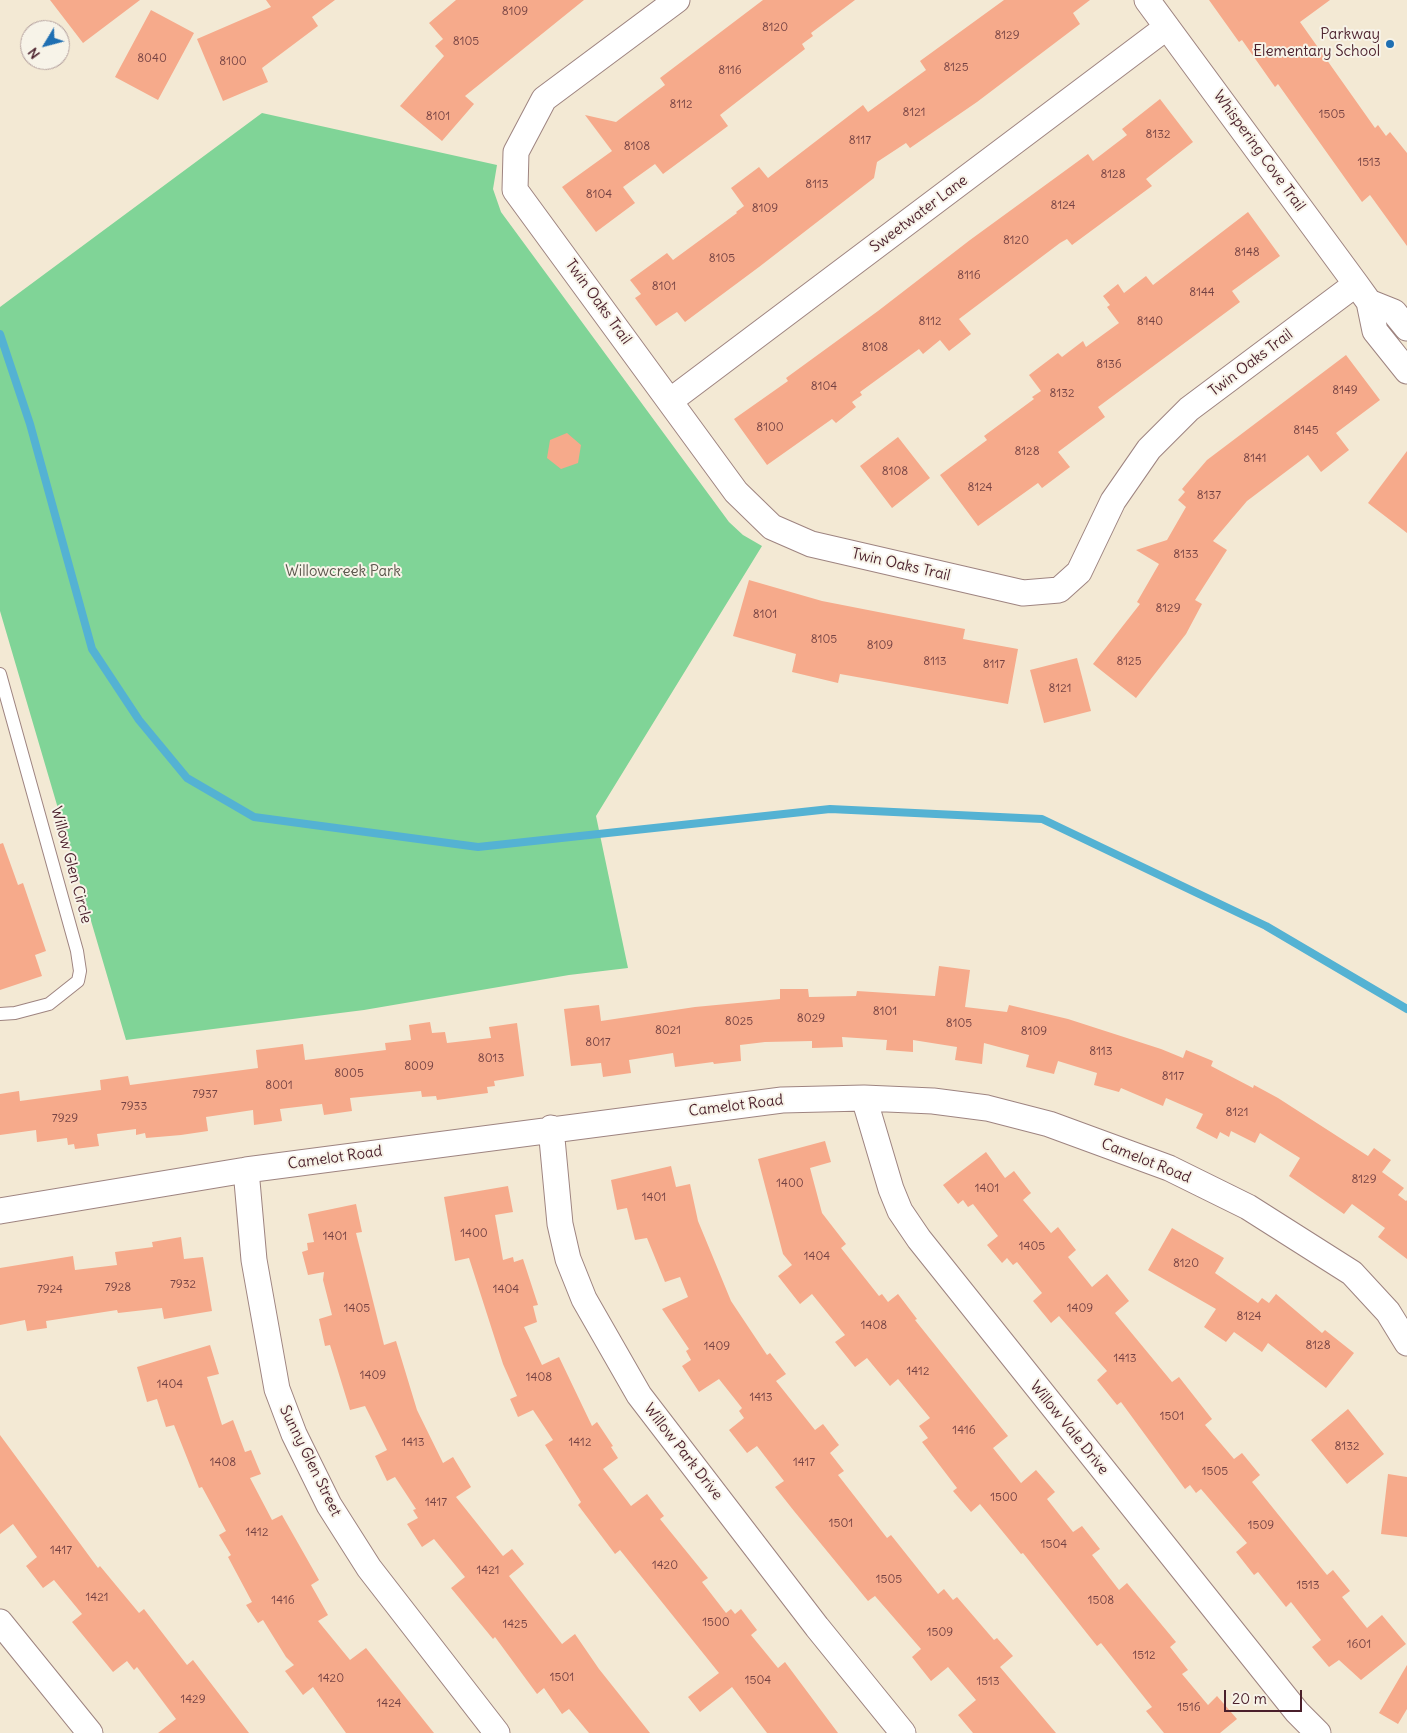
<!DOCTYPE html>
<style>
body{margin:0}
#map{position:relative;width:1407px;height:1733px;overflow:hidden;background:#f3e9d4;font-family:Delius,sans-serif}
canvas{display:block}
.north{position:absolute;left:20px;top:20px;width:50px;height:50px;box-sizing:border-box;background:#f7f3e8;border:1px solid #b29e9c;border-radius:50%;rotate:233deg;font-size:14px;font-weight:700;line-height:20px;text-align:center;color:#4a1f2b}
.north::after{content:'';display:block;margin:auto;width:18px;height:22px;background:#1f6fb2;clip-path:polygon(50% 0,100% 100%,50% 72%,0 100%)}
.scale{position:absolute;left:1224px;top:1690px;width:78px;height:22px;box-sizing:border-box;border:2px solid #4a1f2b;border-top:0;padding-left:6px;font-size:15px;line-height:18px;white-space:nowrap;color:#4a1f2b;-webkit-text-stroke:4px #f7f3e8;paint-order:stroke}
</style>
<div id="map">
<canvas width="1407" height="1733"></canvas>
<div class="north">N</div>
<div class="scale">20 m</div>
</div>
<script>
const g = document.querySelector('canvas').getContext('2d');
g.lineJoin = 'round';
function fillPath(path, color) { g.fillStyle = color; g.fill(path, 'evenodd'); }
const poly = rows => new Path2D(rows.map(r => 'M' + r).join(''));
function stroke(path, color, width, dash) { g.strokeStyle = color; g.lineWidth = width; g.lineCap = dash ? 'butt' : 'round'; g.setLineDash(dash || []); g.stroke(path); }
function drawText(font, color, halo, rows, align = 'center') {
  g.font = font + ' Delius,sans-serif'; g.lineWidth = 4; g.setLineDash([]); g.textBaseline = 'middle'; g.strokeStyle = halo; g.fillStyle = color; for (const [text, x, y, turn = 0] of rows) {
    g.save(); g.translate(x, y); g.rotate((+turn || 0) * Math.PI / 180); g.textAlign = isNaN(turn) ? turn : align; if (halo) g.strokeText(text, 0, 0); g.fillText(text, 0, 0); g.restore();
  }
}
fillPath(poly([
 [262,113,497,165,493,189,501,212,729,522,743,535,762,546,596,816,628,968,569,975,364,1010,126,1040,0,611,0,307]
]), '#80d497');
stroke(poly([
 [0,334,30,424,92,649,139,720,187,778,254,817,478,847,830,809,1042,819,1266,926,1407,1009]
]), '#54b2d3', 8);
fillPath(poly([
 [50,0,140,0,83,43],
 [266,0,335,0,312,17,318,26,262,68,268,82,223,101,197,39,271,7],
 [456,0,584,0,465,96,474,104,442,141,400,106,444,56,435,46,443,39,429,23],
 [763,0,855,0,811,33,813,36,802,44,805,49,720,115,728,126,663,174,655,164,623,187,635,203,596,232,562,187,612,151,585,115,616,122,665,85,660,78],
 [1004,0,1090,0,1073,13,1080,24,977,102,910,148,906,143,877,162,874,178,759,267,685,322,677,312,656,326,635,298,641,294,630,280,667,253,673,260,737,213,736,212,744,206,731,188,759,167,768,178,863,105,868,112,926,70,920,61],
 [1209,0,1330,0,1300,22,1375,128,1378,125,1386,136,1390,132,1407,153,1407,246,1370,195,1362,202,1278,84,1275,87,1242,40,1239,42],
 [151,10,194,33,158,100,115,77],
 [1160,99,1193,142,1146,179,1152,186,1072,245,1067,239,1060,243,959,319,971,334,949,351,940,340,923,354,919,349,860,392,862,395,852,402,856,407,836,423,832,419,767,465,734,419,788,381,786,378,878,311,970,240,1088,154,1093,161,1127,135,1122,129],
 [1248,212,1280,256,1232,291,1240,302,1098,407,1105,417,1058,452,1070,467,1042,488,1038,483,978,526,940,475,987,440,984,436,1034,399,1032,397,1041,391,1029,375,1058,353,1062,357,1083,341,1086,347,1119,323,1107,307,1110,305,1103,296,1118,284,1124,293,1146,276,1153,285],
 [1346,355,1380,400,1336,433,1349,450,1321,472,1308,455,1247,501,1213,541,1227,550,1195,600,1202,604,1186,634,1136,698,1093,664,1140,604,1137,602,1159,564,1136,550,1167,540,1186,507,1178,500,1185,492,1182,489,1207,460],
 [567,433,581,445,578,463,561,469,547,458,550,440],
 [898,437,930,478,892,508,860,466],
 [1407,451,1407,533,1368,503],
 [749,580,822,601,965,629,963,639,1018,649,1008,704,840,674,838,683,792,672,796,654,733,636],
 [1077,658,1091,711,1044,723,1030,670],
 [3,843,18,885,23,883,46,951,35,955,42,976,0,990,0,844],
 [939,966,970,970,965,1007,1007,1012,1009,1005,1068,1019,1161,1049,1183,1058,1186,1050,1213,1061,1211,1066,1253,1088,1254,1085,1278,1098,1368,1156,1374,1148,1391,1160,1382,1172,1404,1188,1398,1195,1406,1201,1407,1200,1407,1259,1378,1237,1385,1228,1352,1204,1344,1214,1289,1176,1300,1158,1260,1133,1255,1143,1231,1131,1229,1137,1220,1132,1217,1139,1196,1128,1203,1114,1166,1098,1163,1106,1121,1088,1119,1092,1094,1085,1097,1073,1058,1061,1054,1074,1026,1067,1029,1055,984,1043,982,1064,955,1060,957,1047,913,1040,913,1052,886,1050,887,1040,842,1037,843,1047,812,1048,812,1041,765,1042,740,1045,741,1061,714,1064,713,1062,675,1067,673,1053,629,1060,631,1073,603,1077,601,1063,571,1066,564,1009,599,1005,601,1021,695,1007,780,999,780,989,808,989,809,997,856,996,857,991,935,996],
 [430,1022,432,1033,445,1032,447,1043,491,1038,489,1027,517,1023,524,1076,494,1081,495,1086,487,1087,488,1093,437,1100,436,1096,422,1097,421,1091,350,1098,352,1111,324,1115,322,1104,280,1109,282,1121,254,1125,253,1110,206,1117,208,1131,181,1135,146,1138,145,1133,136,1135,136,1129,97,1134,99,1146,75,1149,74,1144,68,1145,67,1138,37,1142,36,1130,0,1135,0,1094,19,1091,20,1101,101,1090,100,1080,128,1076,130,1085,258,1068,256,1050,303,1044,305,1060,386,1050,385,1043,411,1040,409,1025],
 [825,1141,831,1162,810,1168,822,1213,846,1244,841,1248,879,1296,882,1294,888,1302,898,1294,917,1319,915,1320,1008,1436,993,1448,1021,1483,1036,1470,1055,1492,1047,1499,1073,1532,1082,1526,1100,1549,1092,1555,1119,1590,1127,1583,1176,1642,1170,1647,1188,1670,1182,1674,1208,1705,1217,1696,1237,1719,1220,1733,1164,1733,1146,1711,1152,1707,1101,1643,1097,1646,1023,1553,1021,1554,980,1504,971,1512,953,1491,957,1488,922,1442,928,1438,919,1426,930,1418,898,1379,890,1386,867,1358,855,1367,835,1342,845,1335,812,1294,800,1304,778,1276,792,1265,783,1254,758,1159],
 [986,1152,1005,1178,1014,1171,1031,1193,1023,1200,1051,1233,1058,1227,1076,1250,1068,1257,1092,1287,1107,1274,1129,1301,1115,1313,1172,1382,1179,1377,1212,1419,1205,1425,1234,1459,1242,1453,1260,1475,1252,1482,1327,1575,1333,1570,1350,1591,1342,1597,1367,1628,1382,1615,1406,1644,1361,1680,1339,1660,1329,1667,1312,1647,1321,1640,1291,1602,1286,1607,1258,1572,1254,1575,1236,1552,1247,1543,1201,1489,1196,1493,1190,1485,1185,1489,1121,1402,1117,1405,1097,1380,1107,1371,1059,1316,1051,1323,1033,1301,1042,1293,1017,1262,1013,1265,1007,1258,1002,1263,987,1245,998,1236,973,1204,968,1207,963,1200,958,1204,943,1185],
 [671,1166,676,1187,690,1184,698,1221,731,1301,767,1355,770,1353,786,1374,776,1381,815,1430,823,1424,839,1445,830,1453,844,1471,838,1475,887,1538,891,1535,938,1594,944,1589,953,1600,957,1597,994,1640,997,1638,1013,1656,1000,1667,1056,1733,973,1733,958,1715,976,1700,948,1667,931,1681,912,1657,921,1649,875,1596,868,1601,794,1511,775,1487,784,1481,757,1446,747,1453,729,1430,744,1418,739,1411,742,1408,719,1379,699,1392,682,1366,691,1360,686,1351,689,1349,662,1309,688,1297,680,1277,665,1282,647,1238,635,1240,627,1208,617,1210,611,1180],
 [508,1186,513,1212,495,1215,503,1260,513,1257,514,1262,523,1259,538,1305,533,1306,537,1322,524,1327,542,1365,559,1357,592,1426,597,1422,613,1446,611,1447,618,1458,603,1469,631,1506,647,1494,664,1516,660,1519,708,1578,702,1582,726,1613,731,1609,735,1614,741,1609,757,1630,751,1635,778,1668,785,1662,838,1733,767,1733,732,1687,700,1712,688,1697,719,1673,620,1550,615,1554,578,1505,581,1502,545,1445,553,1440,533,1410,518,1417,510,1399,517,1396,503,1364,469,1258,455,1261,444,1197],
 [356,1204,362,1232,356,1233,384,1345,396,1341,417,1410,443,1463,453,1457,471,1487,456,1497,503,1556,512,1549,524,1564,509,1576,562,1644,575,1634,599,1669,650,1733,589,1733,569,1709,562,1714,544,1688,537,1694,495,1637,493,1639,451,1588,465,1577,434,1539,422,1547,407,1524,418,1518,413,1510,416,1509,395,1477,387,1481,375,1456,387,1450,365,1406,350,1410,330,1345,325,1346,319,1319,332,1315,323,1280,324,1272,308,1275,302,1252,308,1250,307,1243,314,1242,308,1214],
 [1172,1228,1224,1258,1215,1273,1258,1303,1262,1298,1269,1303,1276,1294,1322,1333,1325,1330,1354,1353,1326,1388,1268,1343,1262,1352,1234,1332,1226,1342,1204,1327,1216,1309,1148,1270],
 [181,1237,184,1259,203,1257,212,1311,164,1319,162,1308,118,1313,117,1310,46,1321,47,1328,27,1331,25,1320,0,1325,0,1268,73,1256,75,1270,117,1265,115,1252,153,1247,152,1242],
 [210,1345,219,1374,207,1377,222,1425,233,1420,245,1452,251,1450,261,1474,250,1478,272,1520,282,1515,319,1580,311,1585,328,1615,318,1621,350,1660,366,1648,434,1733,346,1733,313,1687,303,1695,285,1671,294,1665,286,1657,263,1620,258,1623,246,1605,252,1602,228,1557,231,1555,219,1535,226,1531,202,1487,199,1488,174,1425,166,1427,157,1399,147,1402,137,1367],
 [1348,1409,1384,1454,1347,1484,1311,1440],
 [0,1435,98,1568,100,1566,139,1613,144,1609,187,1665,193,1660,249,1733,158,1733,176,1719,137,1667,134,1670,127,1661,113,1672,72,1622,82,1614,54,1580,43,1588,26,1566,37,1557,13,1524,0,1534],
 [1388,1474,1407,1477,1407,1537,1381,1534],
 [1407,1665,1407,1709,1398,1724,1379,1713]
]), '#f6aa8b');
const lane = poly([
 [0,674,77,951,80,971,78,981,49,1004,15,1013,0,1014]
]);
const street = poly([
 [677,0,544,99,516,152,515,190,736,492,772,527,811,544,1023,593,1059,590,1079,572,1113,501,1149,449,1189,409,1356,284],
 [1147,0,1356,284,1369,302,1375,331,1407,371],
 [1369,302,1394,312,1407,328],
 [670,401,1167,27],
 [864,1098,891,1189,900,1211,919,1239,1297,1712,1318,1733],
 [551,1128,560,1224,568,1259,584,1299,639,1395,817,1627,903,1733],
 [246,1170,254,1260,277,1389,294,1434,329,1505,369,1568,497,1733],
 [0,1211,246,1170,782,1100,864,1098,933,1101,987,1108,1049,1124,1169,1168,1248,1207,1352,1273,1388,1312,1407,1343],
 [0,1622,90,1733]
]);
stroke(lane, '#9e8480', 14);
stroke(street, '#9e8480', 27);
stroke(lane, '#fff', 12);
stroke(street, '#fff', 25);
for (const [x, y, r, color] of [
 [1390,44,5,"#1f6fb2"]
]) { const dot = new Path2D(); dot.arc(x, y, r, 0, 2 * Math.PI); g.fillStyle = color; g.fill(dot); stroke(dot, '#f7f3e8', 2); }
drawText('12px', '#754243', null, [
 ["8109",515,12],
 ["8120",775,28],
 ["8129",1007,36],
 ["8105",466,42],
 ["8040",152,59],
 ["8100",233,62],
 ["8125",956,68],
 ["8116",730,71],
 ["8112",681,105],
 ["8121",914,113],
 ["1505",1332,115],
 ["8101",438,117],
 ["8132",1158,135],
 ["8117",860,141],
 ["8108",637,147],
 ["1513",1369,163],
 ["8128",1113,175],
 ["8113",817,185],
 ["8104",599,195],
 ["8124",1063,206],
 ["8109",765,209],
 ["8120",1016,241],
 ["8148",1247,253],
 ["8105",722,259],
 ["8116",969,276],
 ["8101",664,287],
 ["8144",1202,293],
 ["8112",930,322],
 ["8140",1150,322],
 ["8108",875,348],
 ["8136",1109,365],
 ["8104",824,387],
 ["8149",1345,391],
 ["8132",1062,394],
 ["8100",770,428],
 ["8145",1306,431],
 ["8128",1027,452],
 ["8141",1255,459],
 ["8108",895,472],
 ["8124",980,488],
 ["8137",1209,496],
 ["8133",1186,555],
 ["8129",1168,609],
 ["8101",765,615],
 ["8105",824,640],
 ["8109",880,646],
 ["8113",935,662],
 ["8125",1129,662],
 ["8117",994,665],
 ["8121",1060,689],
 ["8101",885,1012],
 ["8029",811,1019],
 ["8025",739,1022],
 ["8105",959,1024],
 ["8021",668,1031],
 ["8109",1034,1032],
 ["8017",598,1043],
 ["8113",1101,1052],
 ["8013",491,1059],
 ["8009",419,1067],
 ["8005",349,1074],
 ["8117",1173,1077],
 ["8001",279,1086],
 ["7937",205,1095],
 ["7933",134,1107],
 ["8121",1237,1113],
 ["7929",65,1119],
 ["8129",1364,1180],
 ["1400",790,1184],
 ["1401",987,1189],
 ["1401",654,1198],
 ["1400",474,1234],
 ["1401",335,1237],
 ["1405",1032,1247],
 ["1404",817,1257],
 ["8120",1186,1264],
 ["7932",183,1285],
 ["7928",118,1288],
 ["7924",50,1290],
 ["1404",506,1290],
 ["1405",357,1309],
 ["1409",1080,1309],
 ["8124",1249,1317],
 ["1408",874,1326],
 ["8128",1318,1346],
 ["1409",717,1347],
 ["1413",1125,1359],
 ["1412",918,1372],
 ["1409",373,1376],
 ["1408",539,1378],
 ["1404",170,1385],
 ["1413",761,1398],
 ["1501",1172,1417],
 ["1416",964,1431],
 ["1413",413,1443],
 ["1412",580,1443],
 ["8132",1347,1447],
 ["1408",223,1463],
 ["1417",804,1463],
 ["1505",1215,1472],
 ["1500",1004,1498],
 ["1417",436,1503],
 ["1501",841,1524],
 ["1509",1261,1526],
 ["1412",257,1533],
 ["1504",1054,1545],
 ["1417",61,1551],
 ["1420",665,1566],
 ["1421",488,1571],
 ["1505",889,1580],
 ["1513",1308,1586],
 ["1421",97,1598],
 ["1416",283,1601],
 ["1508",1101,1601],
 ["1500",716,1623],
 ["1425",515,1625],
 ["1509",940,1633],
 ["1601",1359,1645],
 ["1512",1144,1656],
 ["1501",562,1678],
 ["1420",331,1679],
 ["1504",758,1681],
 ["1513",988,1682],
 ["1429",193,1700],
 ["1424",389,1704],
 ["1516",1189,1708]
]);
drawText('15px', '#4a1f2b', '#f7f3e8', [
 ["Parkway",1380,35],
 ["Elementary School",1380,52]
], 'right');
drawText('15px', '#4a1f2b', '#f7f3e8', [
 ["Whispering Cove Trail",1259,151,54],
 ["Sweetwater Lane",919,214,-37],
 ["Twin Oaks Trail",598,302,54],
 ["Twin Oaks Trail",1251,363,-37],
 ["Twin Oaks Trail",901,565,13],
 ["Willow Glen Circle",71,865,75],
 ["Camelot Road",736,1106,-7],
 ["Camelot Road",335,1158,-8],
 ["Camelot Road",1146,1161,22],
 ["Willow Vale Drive",1069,1428,51],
 ["Willow Park Drive",683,1452,52],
 ["Sunny Glen Street",310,1461,64]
]);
drawText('15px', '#5a554b', '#f7f3e8', [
 ["Willowcreek Park",343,572]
]);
</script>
